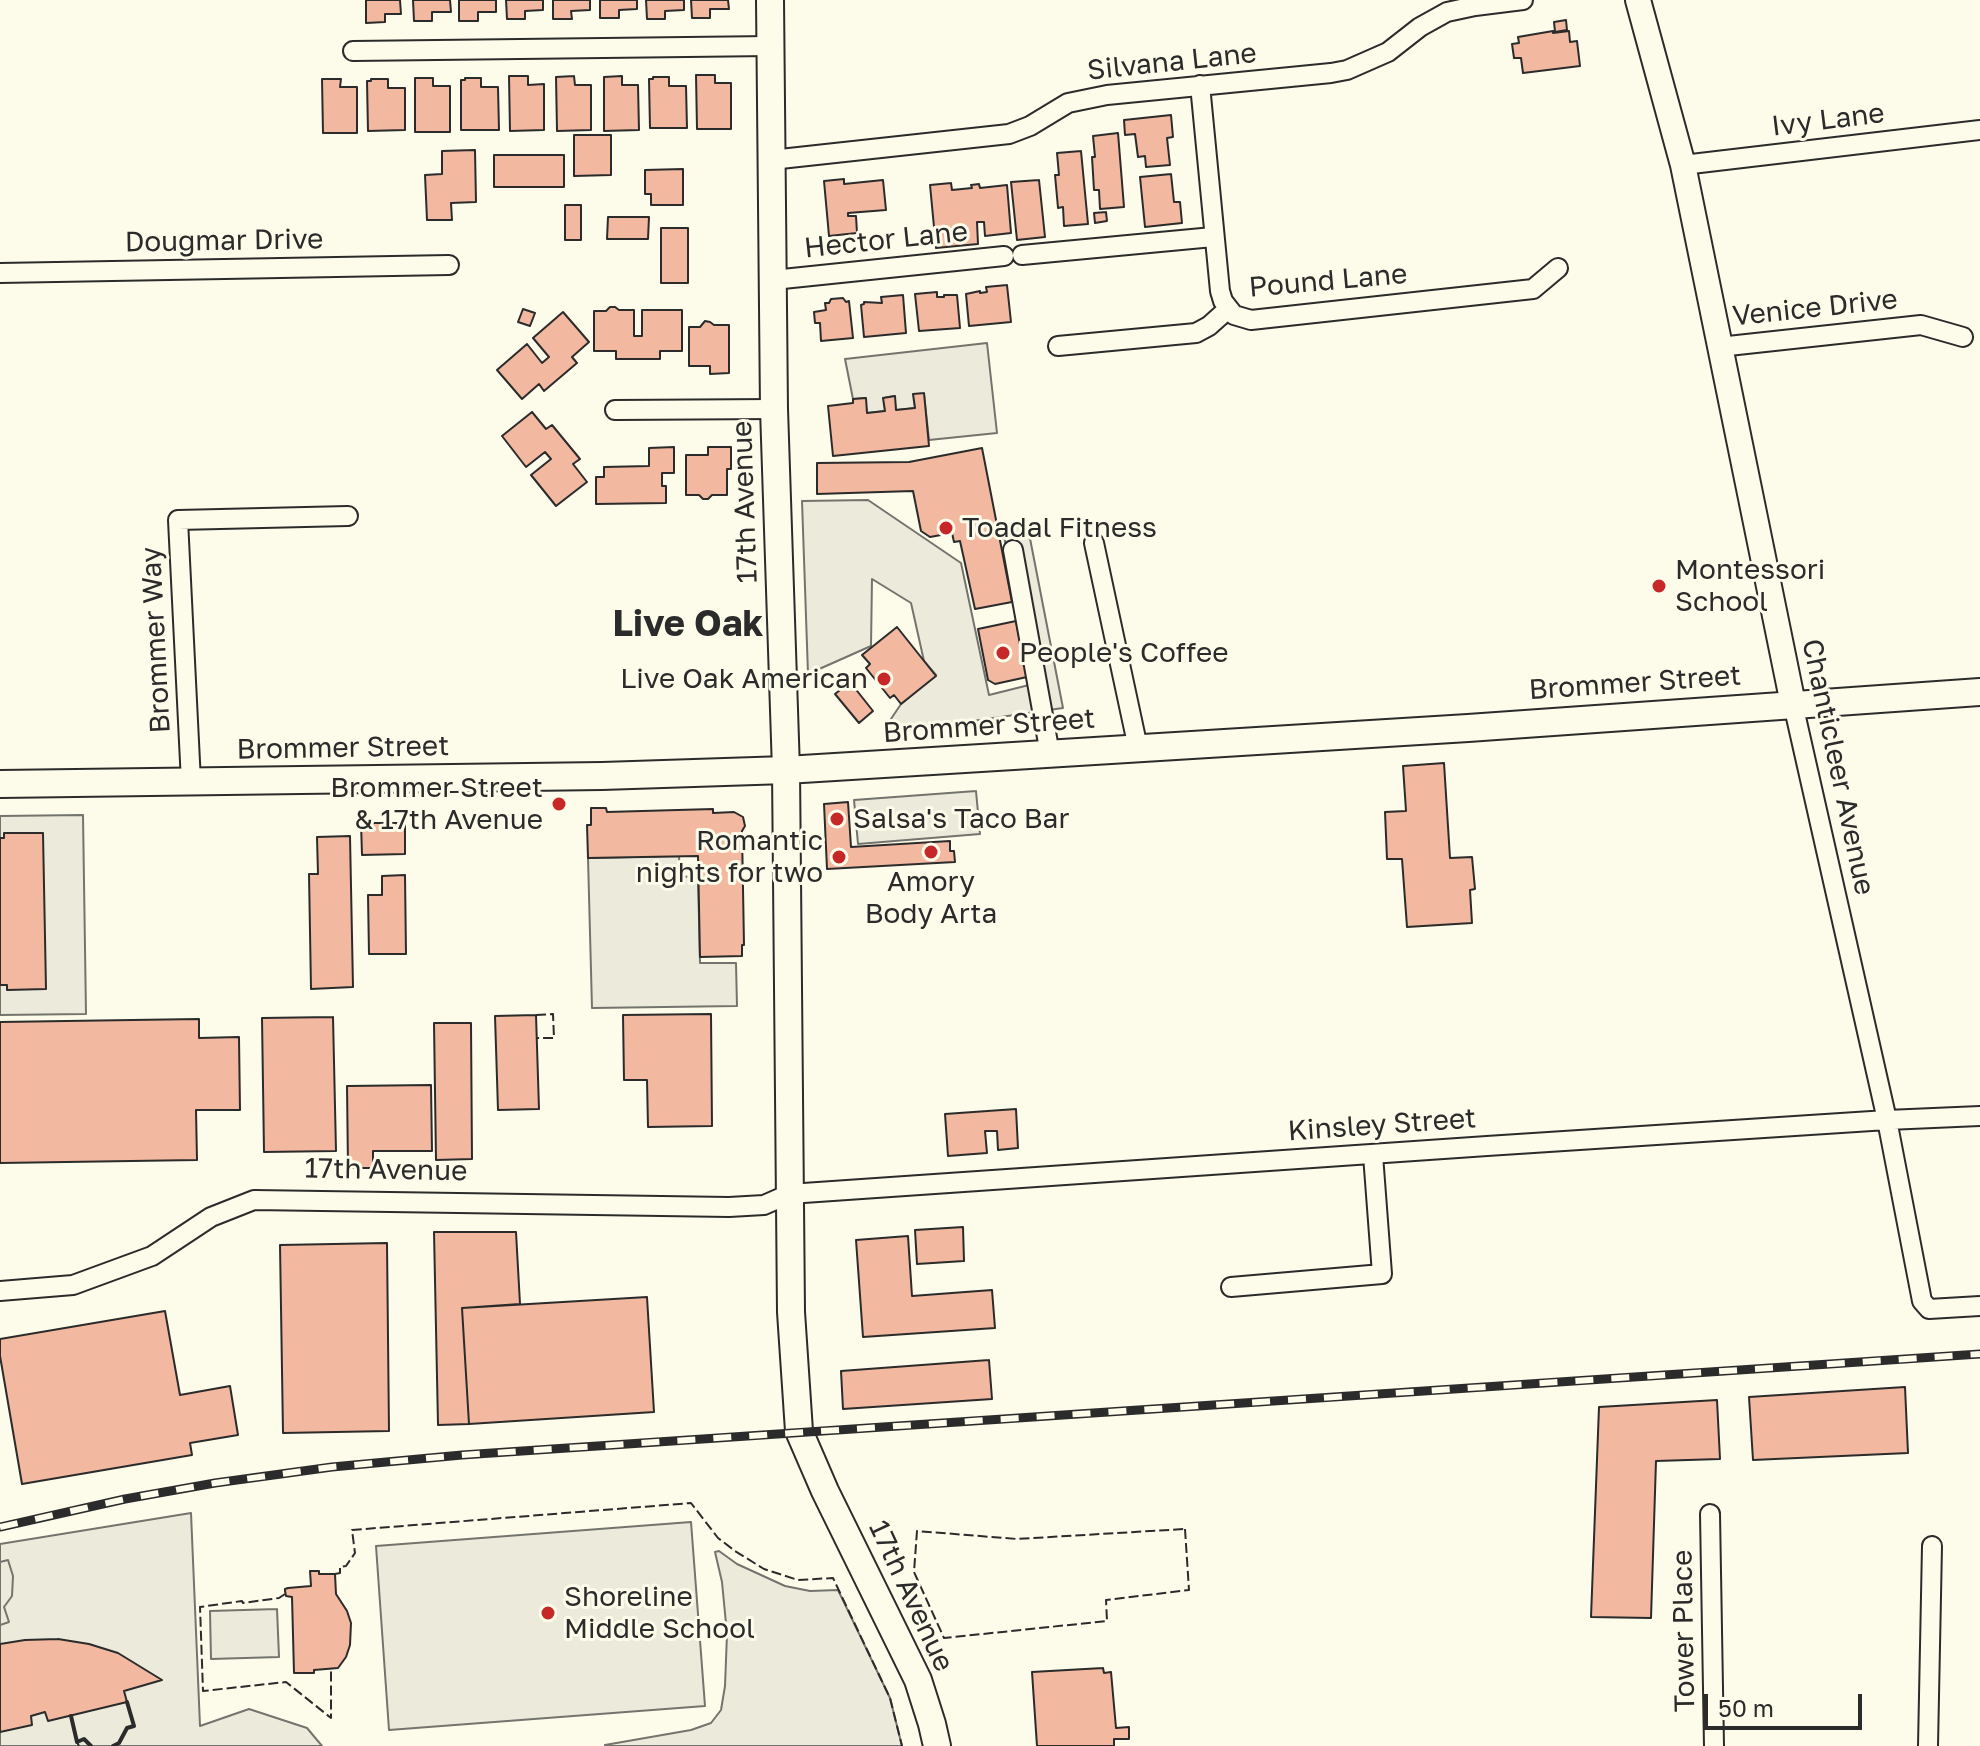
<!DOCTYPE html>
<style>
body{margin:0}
#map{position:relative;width:1980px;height:1746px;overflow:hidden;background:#fdfbea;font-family:"Golos Text",sans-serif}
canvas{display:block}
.scale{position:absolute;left:1704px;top:1694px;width:158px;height:36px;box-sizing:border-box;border:4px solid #2b2b2b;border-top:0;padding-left:10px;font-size:24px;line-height:28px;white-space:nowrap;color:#2b2b2b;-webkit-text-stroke:6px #fdfbea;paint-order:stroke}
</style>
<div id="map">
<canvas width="1980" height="1746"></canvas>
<div class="scale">50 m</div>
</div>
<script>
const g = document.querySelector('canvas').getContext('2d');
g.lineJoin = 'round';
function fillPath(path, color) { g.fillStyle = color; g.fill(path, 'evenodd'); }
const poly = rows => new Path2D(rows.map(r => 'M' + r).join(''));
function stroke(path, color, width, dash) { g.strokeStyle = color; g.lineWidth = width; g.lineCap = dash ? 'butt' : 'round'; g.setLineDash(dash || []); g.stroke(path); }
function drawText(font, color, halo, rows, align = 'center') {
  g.font = font + ' "Golos Text",sans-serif'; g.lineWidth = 6; g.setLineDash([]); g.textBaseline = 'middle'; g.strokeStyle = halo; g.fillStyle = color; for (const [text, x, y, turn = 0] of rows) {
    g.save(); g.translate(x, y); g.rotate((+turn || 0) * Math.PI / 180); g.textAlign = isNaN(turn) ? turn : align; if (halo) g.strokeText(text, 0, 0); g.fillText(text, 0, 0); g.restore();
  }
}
const green = poly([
 [191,1513,200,1726,249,1709,307,1728,322,1746,0,1746,0,1544,191,1513],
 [691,1522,705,1706,389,1730,376,1546,691,1522],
 [719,1551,737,1564,785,1586,810,1591,838,1590,890,1698,902,1746,605,1746,605,1745,691,1730,711,1723,721,1710,725,1686,727,1634,722,1582,715,1552,719,1551],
 [277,1609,279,1657,211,1659,210,1611,277,1609]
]);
fillPath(green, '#ecebdb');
stroke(green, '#74746e', 2);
const parking = poly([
 [987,343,997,433,929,440,924,394,914,395,915,408,896,410,894,396,884,398,885,411,867,413,865,398,853,399,845,359,987,343],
 [868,500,961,563,989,695,1033,684,1002,526,1027,523,1063,708,889,733,889,722,901,704,936,675,924,661,911,603,872,579,871,646,808,674,802,501,868,500],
 [976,791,980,834,858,844,854,800,976,791],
 [83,815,86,1014,0,1015,0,816,83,815],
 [679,856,680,877,698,876,700,963,736,963,737,1006,592,1008,588,858,679,856],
 [8,1560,13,1576,12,1596,4,1607,9,1622,0,1625,0,1562,8,1560]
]);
fillPath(parking, '#eceadb');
stroke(parking, '#74746e', 2);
const building = poly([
 [366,0,400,0,401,14,385,14,385,22,366,23,366,0],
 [413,0,450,0,451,12,432,12,432,21,414,21,413,0],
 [459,0,496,0,496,12,478,12,478,21,459,21,459,0],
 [506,0,543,0,543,10,525,11,525,19,507,19,506,0],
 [553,0,590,0,590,10,571,11,572,19,553,19,553,0],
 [600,0,637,0,637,9,619,10,619,18,600,18,600,0],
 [646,0,684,0,684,10,665,11,665,19,647,19,646,0],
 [691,0,728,0,729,9,710,9,710,18,692,18,691,0],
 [1566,20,1567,30,1555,32,1554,22,1566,20],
 [1553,31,1553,33,1569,31,1570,42,1577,41,1580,66,1523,73,1521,58,1514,58,1512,44,1519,43,1518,37,1553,31],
 [696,75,715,75,715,83,731,83,731,129,697,129,696,75],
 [509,76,528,76,528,85,544,84,544,130,510,131,509,76],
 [574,76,575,85,591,85,591,130,557,131,556,77,574,76],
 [622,76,622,85,638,85,639,130,604,131,604,77,622,76],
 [653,77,669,77,669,86,686,86,687,128,650,128,649,79,653,79,653,77],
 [415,78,433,78,433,86,450,86,450,132,415,132,415,78],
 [465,78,481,78,481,87,498,87,499,130,461,130,461,80,465,80,465,78],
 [322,79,341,79,340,87,357,87,357,133,323,133,322,79],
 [371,79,388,79,388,88,405,88,405,130,368,131,367,81,371,81,371,79],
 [1171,115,1173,137,1167,138,1170,165,1146,167,1145,156,1138,157,1135,134,1125,135,1124,120,1171,115],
 [1118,133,1124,207,1100,209,1099,190,1094,190,1092,157,1095,157,1093,136,1118,133],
 [574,135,611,135,611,175,574,176,574,135],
 [475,150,476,202,451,203,452,220,427,220,425,175,442,174,442,151,475,150],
 [1081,151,1088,224,1064,226,1063,207,1058,208,1055,175,1059,175,1057,153,1081,151],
 [494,155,564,155,564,187,494,187,494,155],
 [683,169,683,205,651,205,651,194,645,194,645,170,683,169],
 [1171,174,1174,202,1180,202,1182,223,1145,227,1140,177,1171,174],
 [844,179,844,184,883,180,886,210,848,213,848,216,856,216,857,233,829,236,824,181,844,179],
 [1039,180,1045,237,1017,240,1011,182,1039,180],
 [951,183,952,190,972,188,971,185,979,184,980,188,1007,185,1011,233,985,236,984,222,977,222,978,244,936,248,930,185,951,183],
 [565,205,581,205,581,240,565,240,565,205],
 [1106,212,1107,221,1095,223,1094,213,1106,212],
 [608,217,649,217,648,239,607,239,608,217],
 [661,228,688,228,688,283,661,283,661,228],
 [1007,285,1011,322,969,326,966,294,980,291,980,293,987,292,986,287,1007,285],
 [937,292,937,297,944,297,944,295,957,295,960,328,919,331,915,294,937,292],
 [903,295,906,333,864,337,861,305,864,304,864,302,882,303,881,297,903,295],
 [843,298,846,302,849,301,853,338,821,341,820,323,815,323,814,312,826,310,825,303,829,303,831,299,843,298],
 [610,307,615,307,619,310,634,310,634,336,642,336,642,310,682,310,682,351,660,351,660,359,616,359,616,351,594,351,594,311,606,311,610,307],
 [523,309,535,313,530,326,518,322,523,309],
 [563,312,589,342,572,357,577,363,544,391,539,384,522,399,497,370,527,344,542,363,549,357,533,338,563,312],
 [705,321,710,322,714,325,729,325,729,373,710,374,710,366,689,366,689,327,700,327,705,321],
 [924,393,929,446,833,456,828,406,853,403,853,399,866,398,867,413,885,411,883,398,895,396,896,410,915,408,913,394,924,393],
 [532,412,546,429,552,425,580,459,573,464,587,482,556,506,531,475,551,459,545,452,526,467,502,436,532,412],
 [674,447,674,473,662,473,662,486,666,486,666,503,596,504,596,477,604,477,604,467,649,466,649,448,674,447],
 [708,447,731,447,731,469,727,469,727,495,712,495,708,499,703,499,699,495,686,495,686,455,708,455,708,447],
 [982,448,1012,602,975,609,960,541,954,542,952,533,930,537,921,531,913,491,817,494,817,463,909,462,982,448],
 [1016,621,1027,677,995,684,988,680,978,629,1016,621],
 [897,627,936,676,901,704,894,695,890,698,866,668,870,664,862,655,897,627],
 [850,682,873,711,859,723,835,694,850,682],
 [1444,763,1450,858,1472,857,1475,889,1470,890,1472,923,1407,927,1402,859,1387,859,1385,812,1406,811,1403,766,1444,763],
 [848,802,851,847,950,841,950,851,954,851,955,862,827,869,824,804,848,802],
 [591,808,606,808,607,812,713,809,713,813,734,812,743,817,745,826,742,831,744,945,742,945,742,956,700,957,698,856,588,858,587,825,591,825,591,808],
 [361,823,405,823,405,854,362,855,361,823],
 [4,833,43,833,46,989,7,990,7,985,0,985,0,838,4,838,4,833],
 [350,836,353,987,311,989,309,874,318,874,317,837,350,836],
 [405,875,406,954,369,954,368,895,382,895,382,876,405,875],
 [711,1014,712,1126,648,1127,647,1080,624,1080,623,1015,711,1014],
 [536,1015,539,1109,498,1110,495,1016,536,1015],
 [333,1017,336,1151,264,1152,262,1018,333,1017],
 [199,1019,199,1038,239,1037,240,1110,196,1110,197,1160,0,1163,0,1022,199,1019],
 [434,1023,471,1023,472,1159,436,1160,434,1023],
 [431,1085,432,1151,373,1151,373,1168,348,1168,347,1086,431,1085],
 [1016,1109,1018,1148,998,1150,997,1131,985,1131,987,1153,948,1156,945,1114,1016,1109],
 [963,1227,964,1261,917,1264,915,1230,963,1227],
 [434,1232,516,1232,520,1304,462,1308,469,1424,438,1425,434,1232],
 [908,1236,912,1296,992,1290,995,1328,863,1337,856,1240,908,1236],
 [387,1243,389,1431,283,1433,280,1245,387,1243],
 [647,1297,654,1412,469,1424,462,1308,647,1297],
 [165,1311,180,1395,230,1386,238,1435,190,1443,192,1455,22,1484,0,1356,0,1339,165,1311],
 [989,1360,992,1399,843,1409,841,1371,989,1360],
 [1905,1387,1908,1453,1753,1460,1749,1397,1905,1387],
 [1717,1400,1720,1459,1656,1461,1651,1618,1591,1617,1599,1407,1717,1400],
 [310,1571,319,1571,319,1574,335,1574,336,1594,347,1611,351,1623,350,1645,346,1657,338,1668,314,1670,314,1673,294,1673,292,1597,286,1596,285,1591,285,1589,288,1588,311,1586,310,1571],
 [58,1639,89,1644,118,1653,162,1680,124,1691,127,1702,48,1721,45,1712,31,1716,32,1725,0,1732,0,1644,25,1640,58,1639],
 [1103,1668,1104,1673,1111,1672,1116,1728,1129,1727,1129,1739,1114,1739,1114,1746,1037,1746,1032,1672,1103,1668]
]);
fillPath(building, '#f2b8a0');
stroke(building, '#2b2b2b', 2);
const minor = poly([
 [353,51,770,46],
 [1200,85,1220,291,1223,301,1234,315,1251,320,1533,289,1558,268],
 [771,160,1009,134,1030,126,1068,103,1107,95,1331,73,1347,70,1388,52,1420,27,1447,12,1475,6,1523,0],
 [1683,165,1980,130],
 [1022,255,1213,237],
 [0,273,449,265],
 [773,280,1004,256],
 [1058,346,1196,333,1209,326,1228,309],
 [1719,347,1921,325,1963,337],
 [615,410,774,409],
 [1094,543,1138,748],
 [1013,550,1050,754],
 [1793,704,1887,1120,1922,1301,1929,1309,1980,1306],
 [191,782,178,520,348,516],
 [1231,1287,1382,1274,1373,1155],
 [0,1291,73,1285,152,1256,211,1217,254,1200,729,1207,764,1205,789,1194,1487,1146,1887,1120,1980,1116],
 [1710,1514,1714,1746],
 [1928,1746,1932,1546]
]);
const tertiary = poly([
 [1638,0,1683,165,1793,704]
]);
const secondary = poly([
 [770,0,774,409,786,770,791,1312,799,1431,825,1491,918,1680,932,1724,937,1746],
 [0,784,602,776,786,770,1468,728,1980,692]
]);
stroke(minor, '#2b2b2b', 22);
stroke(tertiary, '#2b2b2b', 28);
stroke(secondary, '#2b2b2b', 30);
stroke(minor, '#fdfbea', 18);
stroke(tertiary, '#fdfbea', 24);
stroke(secondary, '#fdfbea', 26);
const rail = poly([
 [0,1527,125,1499,215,1483,332,1467,462,1455,1980,1354]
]);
stroke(rail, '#2b2b2b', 9);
stroke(rail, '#fdfbea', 6, [18]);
stroke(poly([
 [536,1015,553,1014,554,1038,537,1038],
 [1185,1529,1189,1590,1106,1600,1107,1621,944,1638,914,1572,917,1531,1017,1539,1185,1529],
 [335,1574,340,1573,340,1567,346,1566,355,1553,352,1530,691,1503,718,1538,735,1551,764,1569,798,1580,833,1578,890,1698,902,1746],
 [285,1594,279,1598,243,1603,242,1601,200,1607,203,1691,286,1682,331,1718,331,1668],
 [77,1742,79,1746]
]), '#2b2b2b', 2, [10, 4]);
stroke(poly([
 [71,1716,77,1742,84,1739,91,1746],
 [113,1746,119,1743,127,1728,134,1726,127,1702]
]), '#2b2b2b', 4);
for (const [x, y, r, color] of [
 [946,528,8,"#c62828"],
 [1659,586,8,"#c62828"],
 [1003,653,8,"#c62828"],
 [884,679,8,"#c62828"],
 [559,804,8,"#c62828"],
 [837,819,8,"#c62828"],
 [931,852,8,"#c62828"],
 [839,857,8,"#c62828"],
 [548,1613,8,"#c62828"]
]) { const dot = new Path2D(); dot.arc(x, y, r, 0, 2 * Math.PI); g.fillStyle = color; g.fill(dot); stroke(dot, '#fdfbea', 3); }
drawText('28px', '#2b2b2b', '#fdfbea', [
 ["Silvana Lane",1172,62,-6],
 ["Ivy Lane",1828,120,-7],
 ["Hector Lane",886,240,-6],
 ["Dougmar Drive",224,241,-1],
 ["Pound Lane",1328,281,-5],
 ["Venice Drive",1815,308,-6],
 ["17th Avenue",745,502,-92],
 ["Brommer Way",156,640,-93],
 ["Brommer Street",1635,683,-4],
 ["Brommer Street",989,726,-4],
 ["Brommer Street",343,748,-1],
 ["Chanticleer Avenue",1838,767,78],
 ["Kinsley Street",1382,1125,-4],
 ["17th Avenue",386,1170,1],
 ["17th Avenue",911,1596,65],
 ["Tower Place",1684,1631,-91]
]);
drawText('28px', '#2b2b2b', '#fdfbea', [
 ["Toadal Fitness",962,528],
 ["Montessori",1675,570],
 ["School",1675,602],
 ["People's Coffee",1019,653],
 ["Live Oak American",868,679,"right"],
 ["Brommer Street",543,788,"right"],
 ["& 17th Avenue",543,820,"right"],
 ["Salsa's Taco Bar",853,819],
 ["Romantic",823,841,"right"],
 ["nights for two",823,873,"right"],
 ["Amory",931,882,"center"],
 ["Body Arta",931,914,"center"],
 ["Shoreline",564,1597],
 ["Middle School",564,1629]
], 'left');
drawText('bold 36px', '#2b2b2b', '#fdfbea', [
 ["Live Oak",688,625]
]);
</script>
